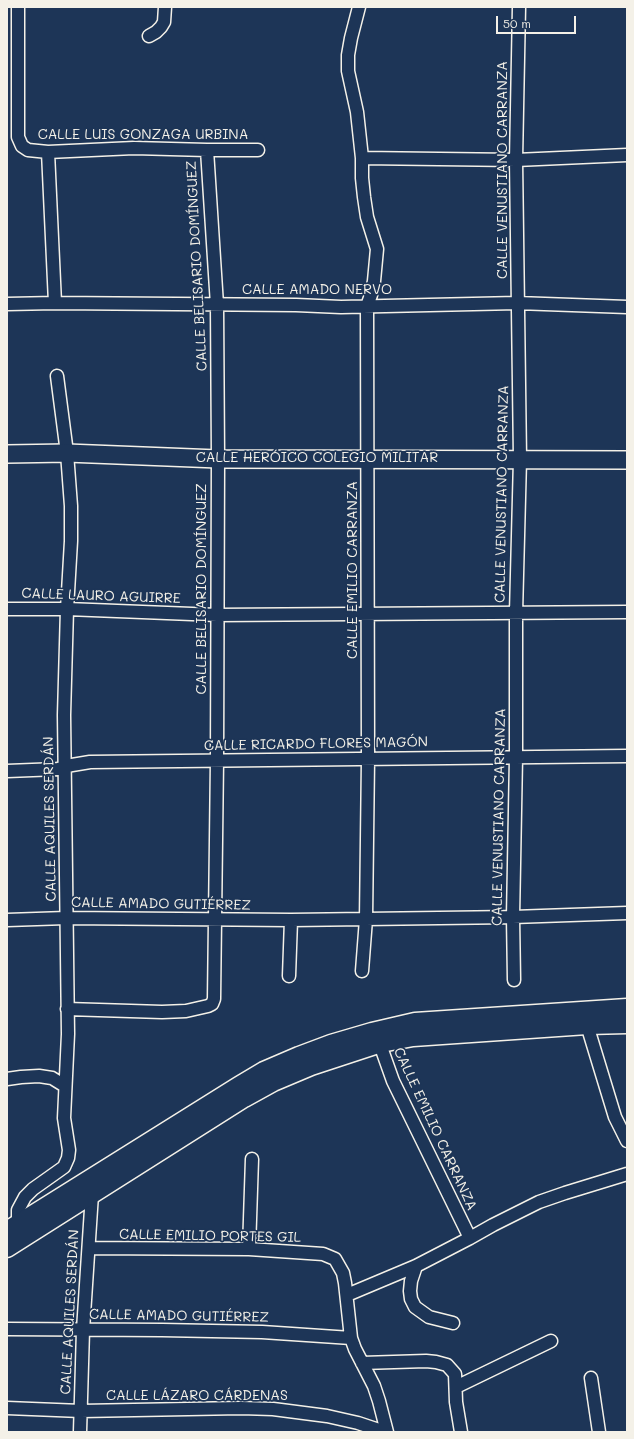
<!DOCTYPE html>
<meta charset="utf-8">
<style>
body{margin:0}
#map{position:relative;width:634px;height:1439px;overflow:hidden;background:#1d3557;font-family:Mali,sans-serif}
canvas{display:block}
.frame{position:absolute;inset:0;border:8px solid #f4f1e8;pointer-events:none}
.scale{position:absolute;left:496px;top:16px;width:80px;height:18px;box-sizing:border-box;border:2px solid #f4f1e8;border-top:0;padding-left:5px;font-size:12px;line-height:14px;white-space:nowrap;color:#f4f1e8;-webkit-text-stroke:3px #1d3557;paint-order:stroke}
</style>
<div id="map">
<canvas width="634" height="1439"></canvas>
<div class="frame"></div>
<div class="scale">50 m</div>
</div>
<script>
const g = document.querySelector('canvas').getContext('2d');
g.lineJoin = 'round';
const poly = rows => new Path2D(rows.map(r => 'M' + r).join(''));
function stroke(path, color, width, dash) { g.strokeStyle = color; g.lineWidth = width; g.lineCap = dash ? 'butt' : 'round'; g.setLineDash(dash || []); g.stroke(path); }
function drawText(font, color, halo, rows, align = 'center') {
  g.font = font + ' Mali,sans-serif'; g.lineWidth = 3.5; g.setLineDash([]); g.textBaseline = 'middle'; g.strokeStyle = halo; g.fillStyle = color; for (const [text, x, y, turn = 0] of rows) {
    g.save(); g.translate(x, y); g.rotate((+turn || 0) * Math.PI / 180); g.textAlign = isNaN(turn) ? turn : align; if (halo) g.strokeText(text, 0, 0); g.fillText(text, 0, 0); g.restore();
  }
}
const minor = poly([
 [18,7,18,137,22,146,28,150,48,152,134,148,207,150,258,150],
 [359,7,351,38,348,55,348,71,357,112,362,158,362,178,364,197,367,217,377,249,374,281,371,295,367,306,368,759,366,919,362,971],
 [149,36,156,32,161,27,164,22,165,7],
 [48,152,55,303],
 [362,158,516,160,627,155],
 [7,304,55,303,296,305,341,307,517,303,627,307],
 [7,609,67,609,217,615,627,612],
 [7,771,58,769,72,765,90,762,627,756],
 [7,920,66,918,291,920,513,917,627,913],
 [289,976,291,920],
 [514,980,513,917,516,757,516,613,520,459,516,160,519,7],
 [67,1009,162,1012,186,1011,208,1006,212,1004,214,999,217,760,218,459,217,305,207,150],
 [587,1025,615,1117,627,1141],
 [380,1036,382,1050,393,1081,470,1238],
 [7,1079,21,1077,39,1076,52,1078,65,1086],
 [18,1229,18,1210,25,1197,33,1189,64,1167,68,1158,69,1150,64,1118,68,1034,64,715,67,609,71,541,71,506,67,453,57,376],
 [89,1248,249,1249,323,1254,335,1259,343,1273,345,1283,351,1338,355,1349,374,1386,379,1401,387,1432],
 [249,1249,252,1159],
 [416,1266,411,1281,410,1291,411,1299,415,1307,429,1317,453,1323],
 [347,1295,416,1266,470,1238,493,1225,539,1202,565,1193,627,1174],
 [7,1329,162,1330,262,1332,351,1338],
 [362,1363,426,1361,436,1362,447,1365,455,1374,456,1402,461,1432],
 [591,1378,599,1432],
 [456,1387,551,1341],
 [7,1408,81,1411,241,1408,273,1409,327,1416,358,1423,385,1432],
 [80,1432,83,1330,92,1194]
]);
const secondary = poly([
 [7,454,67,453,218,459,627,460]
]);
const primary = poly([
 [7,1231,239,1086,264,1071,299,1056,331,1044,372,1032,415,1022,627,1008],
 [7,1248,244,1098,273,1082,311,1066,381,1043,413,1037,587,1025,627,1024]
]);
stroke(minor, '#f4f1e8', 15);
stroke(secondary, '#f4f1e8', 20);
stroke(primary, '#f4f1e8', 21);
stroke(minor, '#1d3557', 12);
stroke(secondary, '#1d3557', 17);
stroke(primary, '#1d3557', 18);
drawText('14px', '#f4f1e8', '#1d3557', [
 ["CALLE LUIS GONZAGA URBINA",143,135],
 ["CALLE VENUSTIANO CARRANZA",503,170,-90],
 ["CALLE BELISARIO DOMÍNGUEZ",197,266,-93],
 ["CALLE AMADO NERVO",317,290],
 ["CALLE HERÓICO COLEGIO MILITAR",317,458],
 ["CALLE VENUSTIANO CARRANZA",502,494,-89],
 ["CALLE EMILIO CARRANZA",353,570,-90],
 ["CALLE BELISARIO DOMÍNGUEZ",202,589,-90],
 ["CALLE LAURO AGUIRRE",101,596,2],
 ["CALLE RICARDO FLORES MAGÓN",316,744,-1],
 ["CALLE VENUSTIANO CARRANZA",499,817,-89],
 ["CALLE AQUILES SERDÁN",50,819,-91],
 ["CALLE AMADO GUTIÉRREZ",161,904,1],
 ["CALLE EMILIO CARRANZA",435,1129,65],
 ["CALLE EMILIO PORTES GIL",210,1236,1],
 ["CALLE AQUILES SERDÁN",70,1312,-87],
 ["CALLE AMADO GUTIÉRREZ",179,1316,1],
 ["CALLE LÁZARO CÁRDENAS",197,1396]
]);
</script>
